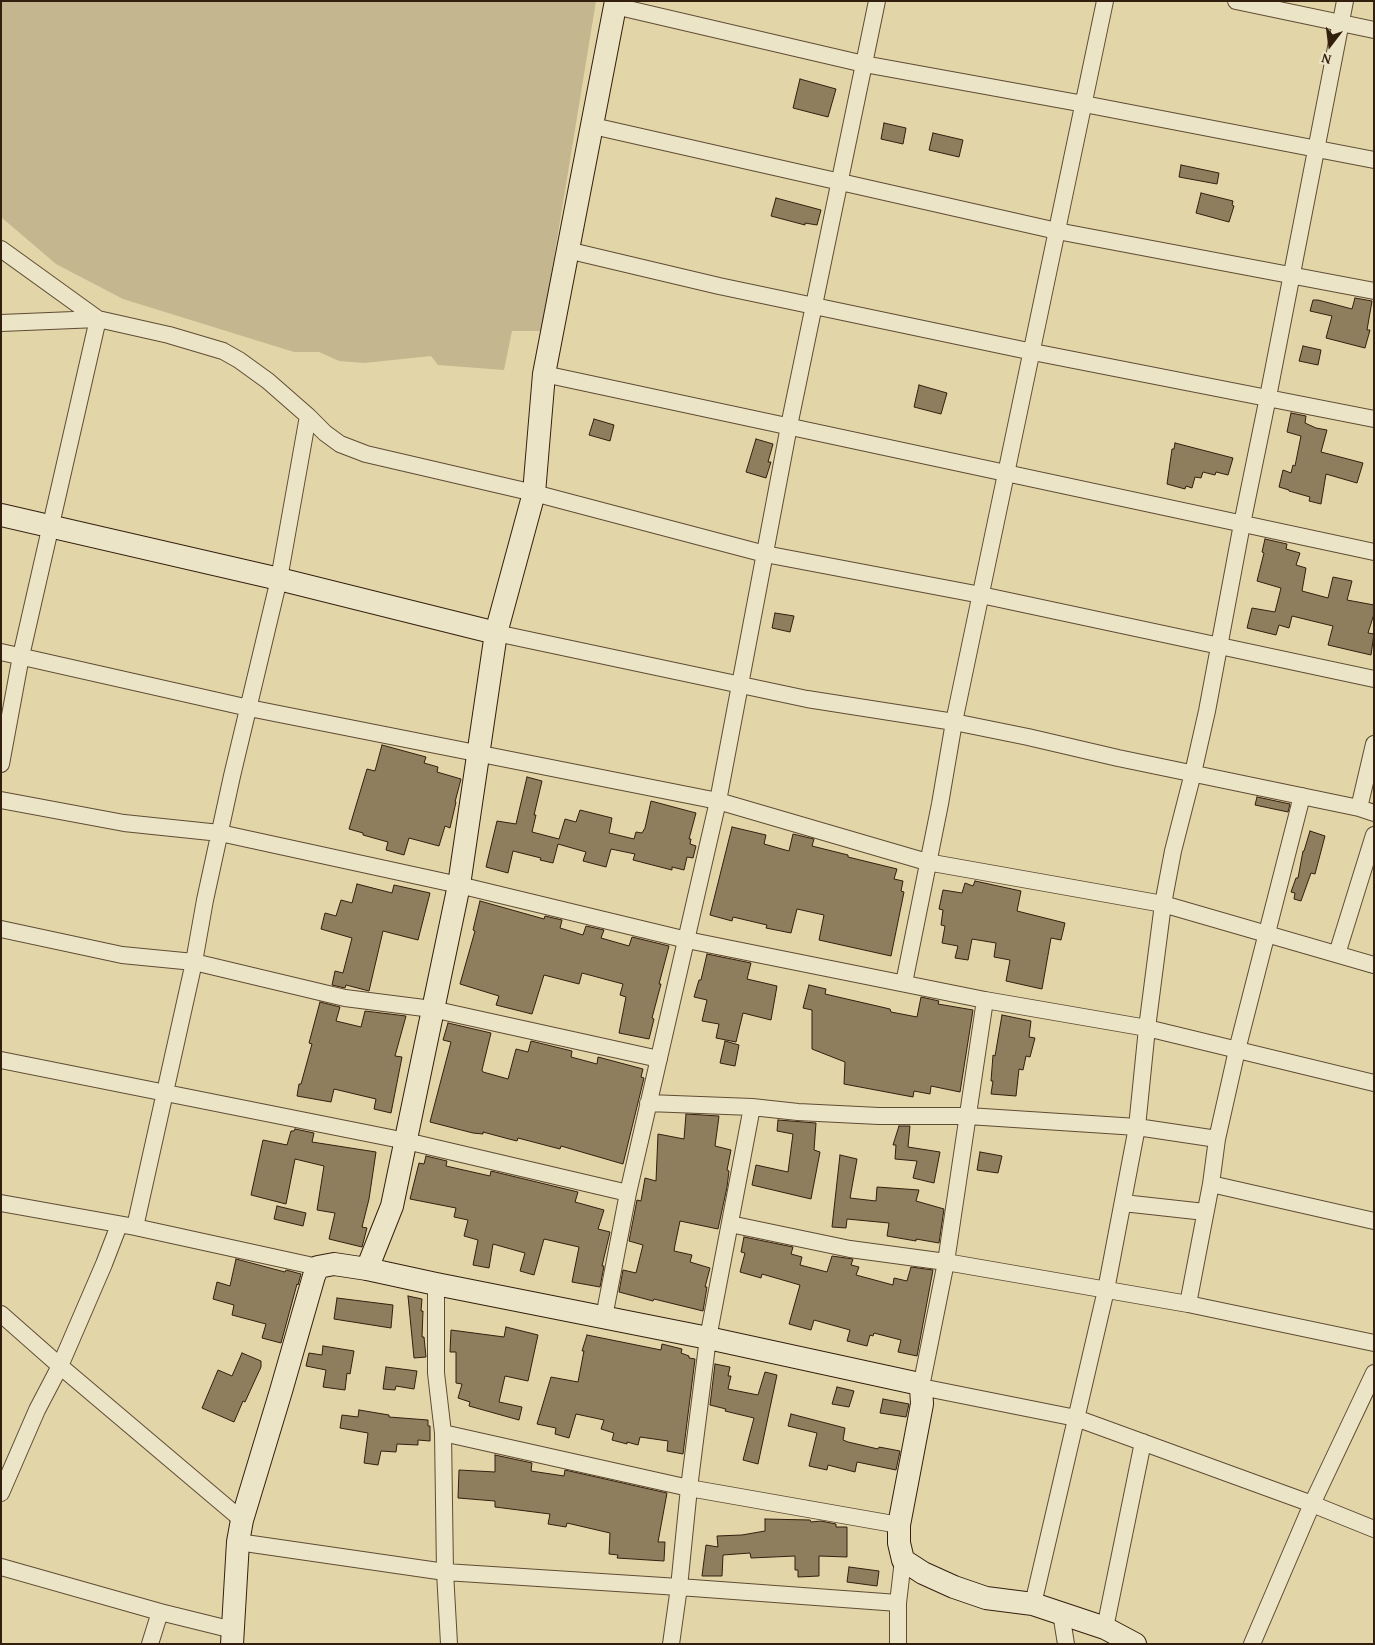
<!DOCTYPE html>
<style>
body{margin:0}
#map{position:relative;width:1375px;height:1645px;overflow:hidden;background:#e2d5a8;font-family:"Gentium Book Plus",serif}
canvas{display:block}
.frame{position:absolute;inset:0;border:2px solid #331f0e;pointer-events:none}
.north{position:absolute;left:1305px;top:20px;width:50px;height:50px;-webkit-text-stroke:4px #ece4c6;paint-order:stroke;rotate:195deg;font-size:14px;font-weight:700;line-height:20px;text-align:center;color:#331f0e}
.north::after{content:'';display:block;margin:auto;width:18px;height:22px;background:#331f0e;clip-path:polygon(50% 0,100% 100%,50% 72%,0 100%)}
</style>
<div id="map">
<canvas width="1375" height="1645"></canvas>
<div class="frame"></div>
<div class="north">N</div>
</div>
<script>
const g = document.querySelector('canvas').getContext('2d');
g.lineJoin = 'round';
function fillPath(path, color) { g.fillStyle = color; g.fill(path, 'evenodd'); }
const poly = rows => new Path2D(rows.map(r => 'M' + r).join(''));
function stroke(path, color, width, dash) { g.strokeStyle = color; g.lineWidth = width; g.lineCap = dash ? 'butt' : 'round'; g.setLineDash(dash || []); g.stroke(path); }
fillPath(poly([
 [1,1,596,1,542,331,512,331,504,370,438,365,431,356,364,363,339,361,319,352,294,352,123,299,56,264,1,217]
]), '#c4b68e');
const building = poly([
 [800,79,836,89,828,117,793,108,800,79],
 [884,123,906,128,903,144,881,139,884,123],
 [933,133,963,140,959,157,929,150,933,133],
 [1181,165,1219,173,1217,184,1179,177,1181,165],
 [1201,193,1233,201,1232,205,1234,206,1229,222,1196,213,1201,193],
 [776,198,821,210,817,225,805,223,805,225,771,216,776,198],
 [1355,298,1372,301,1367,330,1370,330,1365,348,1326,338,1332,316,1310,311,1313,300,1318,300,1352,309,1355,298],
 [1303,346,1321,350,1318,365,1299,361,1303,346],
 [919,385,947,393,941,414,914,407,919,385],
 [1291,413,1306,416,1305,423,1316,428,1327,430,1321,452,1363,463,1357,483,1326,474,1321,504,1309,501,1310,497,1289,491,1289,490,1279,487,1283,470,1291,473,1293,465,1295,466,1301,436,1287,432,1291,413],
 [594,419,614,425,610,441,589,435,594,419],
 [756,439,773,444,768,462,771,462,766,478,746,472,756,439],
 [1175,443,1233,458,1228,475,1216,472,1215,475,1203,472,1201,478,1195,477,1192,488,1186,486,1185,489,1167,484,1172,449,1174,449,1175,443],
 [1265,539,1287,544,1286,549,1300,553,1296,565,1306,568,1302,591,1328,598,1333,577,1352,581,1347,600,1374,605,1374,614,1368,633,1374,634,1371,655,1328,645,1333,626,1292,616,1289,628,1279,625,1276,635,1247,628,1252,608,1275,612,1281,588,1257,581,1264,553,1262,552,1265,539],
 [775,613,794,616,790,632,772,628,775,613],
 [382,745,426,757,424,763,438,767,437,772,461,779,455,802,456,802,450,828,445,826,439,846,409,838,404,855,386,850,388,842,363,835,363,833,349,829,367,769,375,771,382,745],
 [527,777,542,781,534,815,536,815,532,832,559,839,565,819,576,822,580,810,612,818,609,833,634,839,636,832,642,833,645,828,651,801,696,813,689,839,691,839,690,844,696,846,693,858,687,857,684,870,672,867,672,870,633,860,635,854,611,849,606,867,583,861,586,852,558,844,553,863,540,860,541,858,513,851,508,873,486,867,497,821,516,824,527,777],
 [1257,797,1290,804,1288,812,1255,805,1257,797],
 [732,827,766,835,764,844,789,851,793,834,814,839,812,846,848,855,848,857,897,869,894,879,903,881,901,891,904,892,891,956,819,940,824,915,797,909,791,933,766,928,767,925,733,917,732,921,710,915,732,827],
 [1310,831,1325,836,1315,874,1311,873,1301,901,1294,899,1295,893,1291,892,1296,878,1298,878,1303,851,1304,851,1310,831],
 [975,881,1021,891,1017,911,1065,923,1061,940,1051,938,1042,989,1006,981,1010,960,994,957,996,943,972,939,968,960,955,958,958,946,942,943,945,926,941,925,943,910,939,909,943,890,962,893,965,883,973,886,975,881],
 [357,884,392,893,394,885,430,893,418,940,383,931,369,991,346,985,345,988,332,985,335,971,343,973,352,938,321,929,325,913,336,916,341,900,352,903,357,884],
 [480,901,544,919,545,916,562,920,560,928,583,935,586,926,604,930,601,938,629,946,632,937,669,946,659,984,661,984,652,1018,654,1019,649,1039,619,1033,626,997,620,995,623,984,582,973,579,984,544,975,532,1014,496,1005,499,996,460,984,475,931,473,930,480,901],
 [707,954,751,963,747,979,777,986,771,1020,743,1013,736,1042,716,1038,719,1024,702,1021,707,1000,694,997,699,980,701,980,707,954],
 [809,985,826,989,825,994,890,1009,891,1012,917,1017,921,997,939,1001,938,1004,973,1010,960,1092,931,1086,930,1094,914,1091,913,1097,844,1084,845,1062,812,1049,812,1010,803,1008,809,985],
 [320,1002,340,1007,336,1021,361,1027,365,1011,406,1016,395,1056,402,1057,391,1113,374,1109,376,1099,334,1089,331,1102,297,1096,299,1084,301,1084,312,1044,309,1043,320,1002],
 [1002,1015,1031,1021,1029,1037,1035,1038,1030,1057,1026,1056,1023,1070,1019,1069,1016,1096,991,1094,993,1081,991,1081,993,1055,995,1056,1002,1015],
 [448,1023,491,1033,482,1070,483,1072,508,1079,516,1049,528,1052,531,1041,572,1051,571,1057,597,1064,598,1057,643,1069,641,1077,644,1078,623,1164,561,1146,560,1149,518,1138,517,1141,509,1139,483,1132,483,1134,473,1133,430,1122,451,1042,443,1040,448,1023],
 [725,1041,739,1045,735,1066,720,1063,725,1041],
 [686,1114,719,1116,715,1146,731,1150,727,1170,729,1171,727,1187,718,1229,680,1221,675,1245,674,1251,692,1255,690,1262,710,1268,705,1287,707,1287,703,1311,654,1299,653,1301,619,1292,623,1270,636,1273,643,1245,629,1241,637,1200,641,1201,645,1178,656,1181,658,1134,684,1139,686,1114],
 [778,1120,816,1123,814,1150,820,1152,811,1199,752,1185,756,1165,788,1172,793,1134,777,1131,778,1120],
 [899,1126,910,1126,908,1147,940,1152,934,1183,913,1178,917,1161,895,1159,896,1145,893,1145,899,1126],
 [295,1129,314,1133,312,1142,376,1152,369,1199,362,1227,367,1228,362,1247,329,1239,335,1213,317,1210,324,1166,295,1159,286,1204,251,1195,263,1140,287,1145,291,1131,294,1131,295,1129],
 [980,1152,1002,1156,998,1173,977,1170,980,1152],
 [840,1155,857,1159,850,1198,876,1201,877,1187,919,1190,916,1201,944,1209,939,1243,916,1239,916,1241,887,1236,889,1223,847,1219,846,1228,832,1227,840,1155],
 [426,1156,447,1161,446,1166,490,1176,491,1171,578,1192,575,1202,604,1210,598,1229,610,1232,602,1266,604,1266,600,1287,572,1282,579,1247,544,1239,534,1275,520,1271,525,1253,493,1244,489,1268,473,1265,478,1240,464,1236,468,1220,454,1217,456,1208,410,1199,419,1163,424,1164,426,1156],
 [277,1206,306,1213,303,1226,274,1219,277,1206],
 [744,1237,793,1247,791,1254,802,1257,800,1265,827,1272,832,1256,853,1259,851,1265,859,1267,856,1275,893,1285,894,1278,907,1281,911,1267,933,1270,917,1356,898,1352,901,1340,874,1333,873,1336,870,1335,867,1346,847,1341,850,1330,814,1320,811,1330,789,1324,800,1285,762,1274,761,1278,740,1272,745,1253,741,1252,744,1237],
 [236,1259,285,1272,286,1270,301,1274,298,1285,297,1284,281,1343,262,1338,266,1324,232,1315,234,1305,213,1299,217,1282,230,1286,236,1259],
 [408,1296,422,1299,421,1311,423,1311,422,1337,424,1337,426,1357,414,1358,408,1296],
 [337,1298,393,1305,391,1328,334,1319,337,1298],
 [506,1327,538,1335,528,1381,505,1376,499,1402,522,1407,519,1420,469,1406,470,1402,458,1398,462,1384,456,1383,456,1352,450,1352,451,1330,504,1337,506,1327],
 [587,1335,661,1350,662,1344,682,1349,681,1353,689,1356,689,1358,695,1359,683,1454,667,1451,668,1441,640,1437,638,1445,627,1442,627,1444,612,1440,614,1433,601,1429,604,1420,576,1414,569,1438,555,1434,556,1428,537,1424,551,1377,578,1382,584,1351,582,1351,587,1335],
 [323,1346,354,1351,350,1374,347,1373,345,1390,323,1387,326,1370,306,1366,309,1353,322,1355,323,1346],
 [242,1353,261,1361,261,1367,245,1402,243,1401,234,1422,202,1408,218,1370,232,1376,242,1353],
 [715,1364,730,1367,728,1376,731,1376,728,1389,758,1395,765,1372,777,1375,758,1464,743,1460,754,1418,725,1411,726,1409,710,1405,715,1364],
 [386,1367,417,1371,414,1389,396,1386,395,1390,383,1389,386,1367],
 [837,1387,854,1391,849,1407,832,1404,837,1387],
 [883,1399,909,1404,906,1417,880,1413,883,1399],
 [359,1410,389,1415,389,1417,428,1420,428,1426,430,1426,430,1441,418,1440,418,1445,397,1444,396,1452,381,1451,378,1465,364,1463,368,1433,340,1428,342,1415,358,1417,359,1410],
 [791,1414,845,1428,843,1440,848,1442,878,1449,879,1447,900,1451,896,1470,857,1462,855,1472,828,1465,827,1470,809,1466,817,1433,788,1426,791,1414],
 [495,1455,532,1463,531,1471,564,1476,565,1470,667,1493,658,1542,665,1542,664,1561,617,1558,618,1555,609,1554,610,1533,567,1523,566,1527,548,1524,550,1514,495,1507,495,1501,458,1498,459,1470,495,1472,495,1455],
 [765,1519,810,1520,811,1522,821,1521,836,1524,836,1527,847,1527,847,1557,819,1556,819,1576,798,1577,798,1570,795,1570,795,1556,751,1558,750,1553,723,1555,722,1576,702,1576,706,1545,718,1547,717,1536,742,1535,765,1531,765,1519],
 [849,1567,879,1571,877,1586,847,1582,849,1567]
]);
fillPath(building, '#8e7e5e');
stroke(building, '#331f0e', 1);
const street = poly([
 [1236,1,1374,30],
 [615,6,864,64,1084,104,1374,160],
 [593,126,1057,231,1374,291],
 [1,249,98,319,21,656,1,764],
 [567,250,719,286,1033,352,1374,419],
 [1,323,98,319,169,335,223,351,239,360,268,381,308,416,325,433,340,444,366,454,534,493,765,554,981,595,1374,679],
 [544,374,1374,552],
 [496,633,807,699,954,722,1028,737,1118,758,1359,808,1374,813],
 [1,652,249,708,718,801,927,862,1163,904,1374,965],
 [1,800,124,823,220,833,459,885,687,940,985,1000,1147,1028,1374,1083],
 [1359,808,1374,744],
 [1,929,122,955,194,962,345,998,432,1009,659,1059],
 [1337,954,1374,835],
 [904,983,940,804,954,722,1105,1],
 [985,1000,946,1262,921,1387,1076,1418,1312,1504,1374,1529],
 [1,1060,406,1141,628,1193],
 [648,1103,752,1107,798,1112,879,1116,968,1116,1137,1127,1217,1139],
 [1211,1184,1374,1221],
 [1,1203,135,1227,318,1267],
 [1123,1203,1205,1212],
 [730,1224,850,1249,946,1262,1188,1304,1374,1343],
 [135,1227,194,962,205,900,232,776,279,579,308,416],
 [436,1284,436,1373,443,1433,445,1572,449,1644],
 [1188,1304,1211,1184,1217,1139,1237,1050,1302,796],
 [1,1314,60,1366,242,1520],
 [604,1317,628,1193,718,801,789,426,877,1],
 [443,1433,689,1488,899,1525],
 [1,1493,37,1410,60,1366,104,1264,119,1225],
 [238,1542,445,1572,679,1587,898,1603],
 [1,1567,160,1612,233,1630],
 [1033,1604,1106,1290,1137,1127,1147,1028,1163,904,1173,851,1193,773,1207,711,1242,524,1268,397,1345,1],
 [1061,1613,1066,1644],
 [1105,1628,1143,1442],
 [150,1644,160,1612],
 [671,1644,679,1587,689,1488,708,1338,752,1107],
 [898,1644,898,1603,903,1560],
 [1252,1644,1312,1504,1374,1373]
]);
const secondary = poly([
 [1,515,279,579,496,633],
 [367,1269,392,1206,459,885,496,633,534,493,544,374,616,1],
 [232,1644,238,1542,242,1520,281,1391,314,1276,318,1267,334,1264,367,1269,436,1284,708,1338,915,1383,921,1387,922,1404,899,1525,899,1543,903,1560,923,1573,954,1587,986,1598,1033,1604,1105,1628,1135,1644]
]);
stroke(street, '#5f4c34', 18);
stroke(secondary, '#331f0e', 24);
stroke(street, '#ece4c6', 16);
stroke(secondary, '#ece4c6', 22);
</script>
